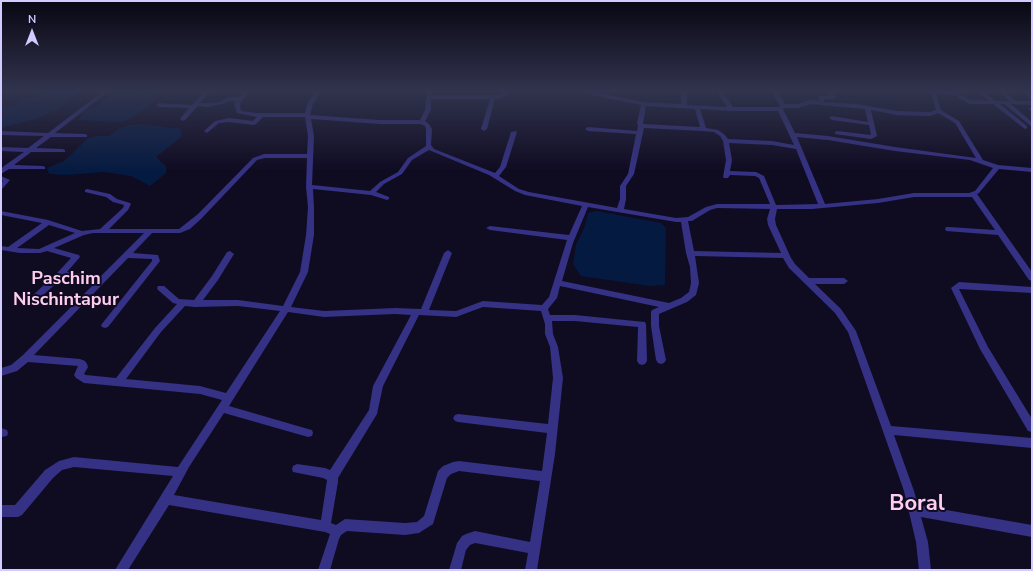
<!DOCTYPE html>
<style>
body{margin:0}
#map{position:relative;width:1033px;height:571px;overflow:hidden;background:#0f0b21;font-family:"Nunito Sans",sans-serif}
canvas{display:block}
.frame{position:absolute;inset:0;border:2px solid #d1cbff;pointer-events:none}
.north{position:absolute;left:12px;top:12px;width:40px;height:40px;-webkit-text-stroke:3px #0f0b21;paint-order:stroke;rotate:0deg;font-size:11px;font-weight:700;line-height:16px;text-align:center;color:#d1cbff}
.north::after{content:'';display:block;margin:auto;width:14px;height:18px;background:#d1cbff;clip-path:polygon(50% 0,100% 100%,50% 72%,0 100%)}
</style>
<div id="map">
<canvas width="1033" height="571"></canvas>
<div class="frame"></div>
<div class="north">N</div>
</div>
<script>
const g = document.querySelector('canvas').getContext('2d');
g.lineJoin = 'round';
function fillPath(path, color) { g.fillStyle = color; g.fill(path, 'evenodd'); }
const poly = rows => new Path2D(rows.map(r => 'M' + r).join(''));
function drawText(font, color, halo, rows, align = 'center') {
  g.font = font + ' "Nunito Sans",sans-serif'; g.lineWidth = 4; g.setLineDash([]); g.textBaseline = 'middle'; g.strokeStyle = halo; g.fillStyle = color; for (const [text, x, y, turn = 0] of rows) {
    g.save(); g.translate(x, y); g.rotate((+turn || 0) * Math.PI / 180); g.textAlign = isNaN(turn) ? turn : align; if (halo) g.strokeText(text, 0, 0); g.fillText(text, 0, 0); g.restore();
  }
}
fillPath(poly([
 [51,92,79,92,57,110,38,118,1,128,1,109,19,104,21,101],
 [139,93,158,96,148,107,126,121,120,122,79,120,84,110,95,107,113,94,124,95],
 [146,124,169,128,179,128,182,131,181,137,156,157,166,166,166,173,150,186,131,176,104,172,66,175,49,174,47,168,64,161,88,138,97,136,109,136,120,128,129,125],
 [597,211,661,223,666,228,665,285,650,286,581,276,573,264,576,245,585,226,588,213]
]), '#051a40');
fillPath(poly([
 [102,92,108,92,55,133,85,134,87,135,87,137,51,137,36,148,63,149,65,150,65,152,31,152,14,165,43,166,45,167,45,169,9,169,1,174,1,169,4,166,24,152,1,151,1,147,28,148,44,136,1,135,1,131,48,133,102,92],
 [204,92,210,92,200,103,207,103,220,102,228,97,239,97,244,92,248,92,248,94,240,103,241,111,257,113,305,113,307,104,315,92,321,92,313,104,310,115,380,120,420,120,425,110,427,92,431,92,432,95,499,95,504,92,511,92,502,98,495,99,487,129,484,131,481,129,490,99,431,99,431,110,425,121,429,124,432,129,431,145,434,149,495,173,500,167,511,132,516,131,517,132,506,167,499,176,519,189,529,192,617,208,620,199,620,186,628,174,636,134,588,131,585,129,588,127,637,131,638,126,637,123,641,105,588,94,585,92,595,92,644,102,681,104,681,92,687,92,687,105,727,107,717,92,723,92,733,107,779,107,780,106,772,92,778,92,785,104,798,104,811,100,819,101,819,96,829,96,827,92,833,92,836,98,835,99,824,99,824,102,857,104,897,111,930,112,936,110,931,94,928,92,956,92,970,100,989,101,978,92,984,92,995,101,1009,101,999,92,1005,92,1016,101,1032,101,1032,105,1011,104,1032,122,1032,127,1004,104,1000,104,1027,126,1027,128,1025,129,993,104,969,104,955,95,936,94,941,110,959,121,983,160,998,165,1032,168,1032,172,999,169,979,193,977,194,1032,272,1032,281,1029,280,998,235,946,231,945,229,946,227,949,227,995,230,972,197,914,197,878,203,812,209,777,209,775,219,776,225,791,258,795,264,809,278,844,278,848,281,844,284,815,284,841,309,856,331,891,426,1032,438,1032,448,894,435,914,491,918,505,1032,525,1032,537,921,517,928,542,931,570,919,570,916,542,904,491,848,332,835,313,789,268,783,258,695,256,699,283,696,295,687,302,659,314,659,326,666,360,664,363,661,364,658,363,656,360,651,326,651,312,652,310,659,307,560,286,557,298,548,309,550,315,575,315,645,322,646,324,647,361,645,364,642,365,639,364,637,361,638,327,575,321,552,321,553,334,558,347,563,378,555,454,537,570,525,570,528,553,475,543,470,545,466,550,461,570,449,570,457,543,462,536,466,534,475,531,530,542,540,481,459,471,451,474,447,478,433,524,419,533,405,535,347,531,341,535,339,539,330,570,318,570,330,534,325,532,169,505,128,570,115,570,173,476,74,467,62,470,53,478,22,515,18,517,1,517,1,505,15,505,45,470,59,461,74,457,178,467,222,400,200,394,84,383,76,378,74,375,78,366,28,362,17,371,1,376,1,368,11,365,23,355,97,281,63,277,38,300,32,300,31,298,32,296,58,272,71,258,47,251,40,253,20,253,1,250,1,246,8,247,42,223,1,215,1,211,48,220,82,231,100,229,123,208,124,205,113,202,106,197,85,192,85,190,87,189,110,194,117,199,130,203,131,204,128,210,109,229,179,229,198,214,253,158,264,154,307,154,308,136,305,117,263,117,256,124,254,125,229,122,219,123,207,133,204,131,215,121,229,118,253,121,257,117,237,113,234,103,236,101,229,101,223,104,207,107,198,106,185,120,183,121,180,119,189,108,159,107,156,105,159,103,192,105,204,92],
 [811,104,865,109,868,122,832,116,829,118,832,120,869,125,871,135,837,131,835,132,835,134,871,139,877,136,871,110,897,115,930,116,938,113,955,123,976,158,895,147,828,136,795,133,783,109,784,108,798,108,811,104],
 [646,106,695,109,700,127,643,124,646,106],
 [700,109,731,111,778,111,794,145,772,141,728,139,724,134,718,130,706,128,700,109],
 [311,119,380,124,421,124,425,126,426,129,426,146,408,158,398,172,380,182,370,191,312,185,314,136,311,119],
 [644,128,703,131,714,132,720,136,723,141,726,160,723,177,724,178,728,178,730,175,755,176,759,178,770,204,717,204,706,207,688,217,676,218,624,209,626,199,626,186,634,174,644,128],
 [797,137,828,140,895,151,970,160,993,168,975,191,969,193,914,193,878,199,825,204,797,137],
 [729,143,772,145,796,149,818,204,776,205,764,176,756,172,730,171,732,160,729,143],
 [429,150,489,175,515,191,525,195,582,206,569,235,490,226,486,228,490,230,567,240,549,297,542,305,483,301,456,311,429,310,452,253,448,250,444,253,421,309,395,308,324,311,291,307,308,272,314,235,314,207,313,189,371,195,387,200,389,199,389,197,376,192,384,184,402,174,412,160,429,150],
 [265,158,307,158,306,187,308,207,306,235,300,272,283,306,238,300,203,300,218,280,234,254,230,251,227,252,212,276,194,300,179,299,164,286,158,286,157,288,158,290,173,303,177,304,155,328,116,378,86,375,84,374,88,367,87,364,85,361,80,359,34,355,128,258,152,259,152,261,101,325,102,327,105,328,108,327,160,261,158,255,133,253,152,233,180,233,190,229,202,218,257,160,265,158],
 [588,207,676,222,681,222,686,253,690,267,691,283,689,292,681,298,669,303,562,281,573,243,588,207],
 [717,208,770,209,767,219,768,225,781,253,694,251,688,221,692,221,710,210,717,208],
 [49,225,75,233,39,249,17,248,49,225],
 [93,233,144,233,101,276,67,272,80,257,79,255,54,248,84,235,93,233],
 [185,306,195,307,238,306,280,311,226,393,200,386,126,379,161,332,185,306],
 [483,307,541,311,545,324,545,334,550,347,553,378,548,424,458,414,455,415,453,418,455,421,458,422,547,433,542,471,459,461,453,462,443,466,438,471,424,516,417,522,405,523,345,519,336,525,331,523,338,482,338,478,377,414,383,386,419,315,456,317,483,307],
 [288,312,324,317,395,314,411,315,373,386,369,410,330,470,325,468,297,464,293,466,292,469,293,472,323,478,327,480,321,520,174,495,189,467,224,413,308,437,312,436,313,433,312,430,308,429,229,406,288,312],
 [1023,92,1029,92,1032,95,1032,100,1023,92],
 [1031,107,1032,107,1032,111,1028,109,1031,107],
 [1,176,10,180,3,188,1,189,1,183,3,181,1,180,1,176],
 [959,282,1032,287,1032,293,959,289,988,347,1032,419,1032,432,1028,431,980,349,951,288,959,282],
 [1,428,7,430,8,433,7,436,1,437,1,428]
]), '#353184');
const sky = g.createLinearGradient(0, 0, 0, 172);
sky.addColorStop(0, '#080612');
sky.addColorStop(0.53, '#31344e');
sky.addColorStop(1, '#31344e00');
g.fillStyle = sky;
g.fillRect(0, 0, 1033, 172);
drawText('bold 18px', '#ffcded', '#0f0b21', [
 ["Paschim",66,280],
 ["Nischintapur",66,301]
]);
drawText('bold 22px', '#ffcded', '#0f0b21', [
 ["Boral",917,505]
]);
</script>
